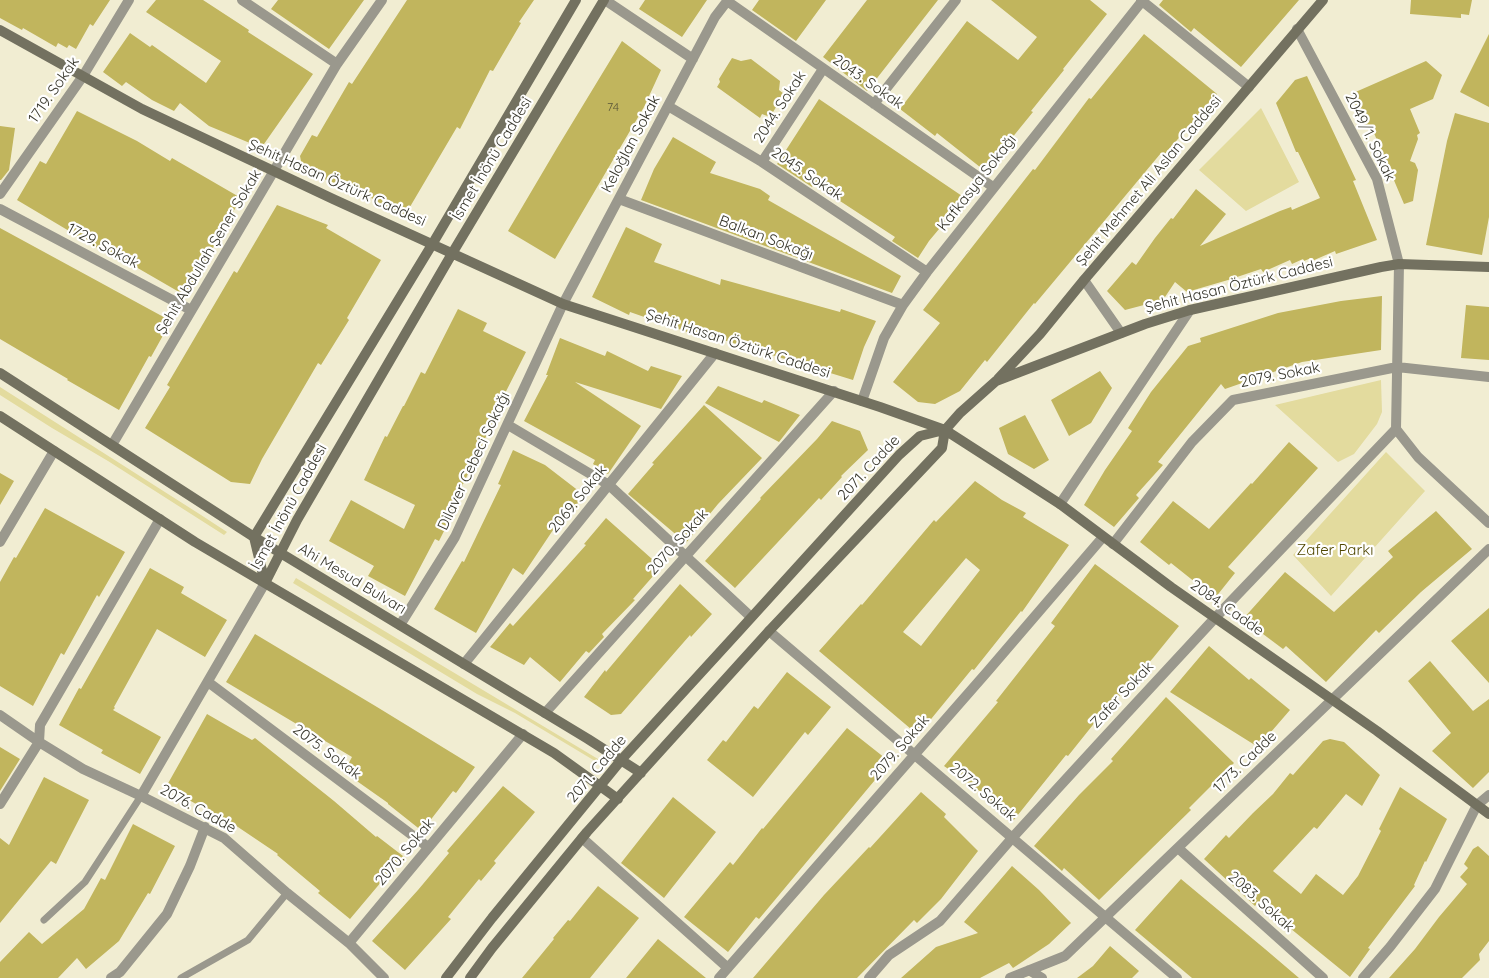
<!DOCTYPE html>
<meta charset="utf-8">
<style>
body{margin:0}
canvas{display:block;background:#f1edd2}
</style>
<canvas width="1489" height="978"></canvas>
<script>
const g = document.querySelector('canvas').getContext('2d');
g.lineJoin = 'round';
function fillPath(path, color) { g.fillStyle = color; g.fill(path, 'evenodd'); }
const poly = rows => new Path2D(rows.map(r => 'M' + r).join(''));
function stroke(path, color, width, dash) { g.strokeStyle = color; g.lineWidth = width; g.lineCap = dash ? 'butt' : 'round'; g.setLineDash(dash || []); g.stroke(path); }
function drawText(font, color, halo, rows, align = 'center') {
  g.font = font + ' Quicksand,sans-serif'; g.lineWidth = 4.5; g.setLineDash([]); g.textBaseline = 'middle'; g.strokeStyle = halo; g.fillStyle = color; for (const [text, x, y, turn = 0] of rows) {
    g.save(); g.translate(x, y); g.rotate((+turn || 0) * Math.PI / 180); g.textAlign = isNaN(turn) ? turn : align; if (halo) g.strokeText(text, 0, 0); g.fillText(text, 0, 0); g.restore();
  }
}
fillPath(poly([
 [1261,108,1299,182,1246,211,1199,170],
 [1381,380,1382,412,1377,424,1354,454,1338,462,1275,405],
 [0,387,201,515,227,532,224,535,108,461,52,428,0,395],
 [1386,452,1425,491,1331,596,1293,555],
 [296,578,603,762,600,764,515,713,477,694,293,583]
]), '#e3db9e');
fillPath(poly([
 [0,0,110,0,93,26,90,24,76,49,69,45,67,48,58,43,56,47,23,28,22,30,0,18],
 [156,0,203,0,249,30,248,32,313,74,264,144,257,146,209,126,180,103,174,111,152,100,126,82,122,86,103,72,130,33,150,47,152,45,206,83,221,61,146,12],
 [278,0,364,0,329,49,271,9],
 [407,0,534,0,519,22,521,23,493,71,490,70,460,129,457,127,404,217,354,188,328,181,302,166,300,156,312,135,317,137,349,82,352,84],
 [645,0,707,0,682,37,639,9],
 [759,0,826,0,796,41,752,10],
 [867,0,938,0,867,91,823,57],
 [991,0,1090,0,1107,14,1063,69,1064,70,1031,111,1033,112,985,171,937,133,935,136,900,109,967,21,1018,60,1037,37],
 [1163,0,1299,0,1241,67,1194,28,1191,32,1159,5],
 [1411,0,1472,0,1469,15,1461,14,1461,18,1410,14],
 [1144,34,1217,94,1164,155,1161,153,1035,304,1034,303,987,362,985,360,960,391,935,404,918,402,893,382,940,323,923,310,1033,169,1035,170,1089,98,1091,99],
 [1489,34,1489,107,1460,92],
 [622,41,661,70,644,107,555,259,508,231,557,148],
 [732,58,741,61,751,59,780,81,779,90,784,94,770,117,762,114,760,118,717,87,720,82,719,79],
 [1426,61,1442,75,1433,99,1410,109,1420,133,1417,135,1418,139,1410,161,1415,163,1418,170,1413,201,1404,204,1371,126,1365,129,1351,94],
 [1307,76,1356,180,1353,181,1377,240,1336,254,1335,251,1312,261,1311,258,1304,261,1303,259,1292,264,1290,260,1263,272,1261,269,1228,280,1187,292,1175,282,1163,300,1125,310,1107,291,1132,262,1136,265,1155,238,1171,218,1173,219,1196,189,1226,214,1200,246,1280,211,1291,207,1292,210,1320,198,1298,152,1296,152,1276,103,1295,80],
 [819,99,965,198,929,241,918,258,892,241,895,237,814,184,812,187,777,164],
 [77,111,137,141,170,161,172,158,241,198,186,296,129,263,128,266,17,200,40,161,46,164],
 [1455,113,1489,123,1489,217,1482,255,1426,245,1447,141],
 [0,126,15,128,9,170,1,180,0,180],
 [673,137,716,162,710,173,760,189,770,196,768,200,901,276,892,293,641,200,654,169],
 [277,205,328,225,326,228,381,260,347,318,349,320,321,365,318,363,262,459,250,484,231,482,145,428,170,387,167,385,234,271,237,273],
 [626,227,662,244,654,262,720,285,721,279,840,312,841,309,876,321,864,347,853,380,691,330,690,333,630,312,629,315,592,297],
 [0,228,171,321,151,357,149,356,119,410,67,380,68,379,0,339],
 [1382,296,1381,350,1302,362,1225,389,1221,384,1158,462,1163,465,1136,495,1139,498,1114,527,1084,505,1105,470,1132,431,1128,428,1151,392,1188,346,1201,342,1200,338,1278,313,1341,301],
 [1466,305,1489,307,1489,360,1461,358],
 [458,309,487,323,483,331,526,352,494,415,496,416,451,509,454,511,439,541,435,539,405,596,368,576,374,566,329,541,351,500,404,529,415,505,364,480,385,436,387,437,403,406,404,406,421,372,425,374],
 [560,338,605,356,607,351,648,371,651,366,682,376,661,409,575,382,641,426,608,474,593,464,595,460,524,421,548,375,546,375],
 [1100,371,1112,388,1091,423,1069,436,1051,400],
 [718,386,762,403,764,400,800,415,779,442,705,403],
 [704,405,762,458,718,504,686,543,628,494,654,464,652,463],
 [1025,415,1049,460,1034,469,1008,454,999,428],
 [832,421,860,431,868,450,841,476,842,477,821,500,819,498,735,588,705,561,761,499,760,498,817,439],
 [1289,442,1318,468,1228,567,1235,573,1215,598,1171,563,1169,565,1140,542,1173,501,1209,529,1251,483,1252,484],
 [513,450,545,465,584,495,560,526,557,524,523,575,513,568,476,633,434,609,462,561,464,562,501,485,498,484],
 [0,473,14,481,0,505],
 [975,481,1002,500,1026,513,1023,517,1069,545,1022,612,1021,611,974,670,972,669,918,735,819,651,861,604,862,605,934,520,936,522],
 [966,558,980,570,921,646,903,632],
 [45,508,125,552,99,597,97,595,64,655,61,653,33,706,0,686,0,582,14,557,16,558],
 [1436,511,1472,549,1421,592,1379,633,1376,630,1326,682,1286,646,1283,649,1243,619,1285,572,1334,612,1393,557,1388,551],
 [606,518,661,567,633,599,635,600,602,634,604,637,589,653,586,651,560,682,530,657,524,665,490,647,510,623,513,626,586,545,584,544],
 [1095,564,1179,626,1153,658,1105,712,1104,711,1068,756,1066,755,1013,821,981,797,984,794,944,766,998,702,996,701,1055,626,1051,623],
 [150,568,184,587,181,593,227,620,205,657,157,629,114,707,115,708,113,710,161,737,140,774,101,753,103,750,59,725,79,688,81,689],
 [680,584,712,614,691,637,690,635,621,714,611,715,584,697,605,670,606,672],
 [1489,608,1489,683,1451,641],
 [255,634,377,707,475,767,456,793,453,791,422,831,388,804,388,803,344,772,352,757,226,682],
 [1209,646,1249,680,1251,678,1290,710,1258,747,1170,692],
 [1430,661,1473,711,1489,699,1489,772,1473,788,1432,751,1451,733,1408,681],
 [787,672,831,707,808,735,805,732,753,797,707,760,723,740,726,742,754,706,758,709],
 [1166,697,1234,763,1189,808,1191,810,1099,900,1064,868,1062,871,1034,846,1079,795,1113,761,1111,759],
 [207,714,252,740,255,738,334,801,376,837,377,836,403,856,350,919,318,893,320,891,277,855,278,854,235,825,235,826,166,787],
 [847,728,890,762,759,919,756,917,728,952,684,917,730,862,733,865,762,828,763,829],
 [1330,739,1344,742,1380,775,1362,806,1346,794,1317,829,1314,827,1273,871,1301,894,1316,874,1343,895,1358,876,1381,831,1379,829,1400,787,1447,819,1426,862,1425,861,1414,885,1415,886,1368,948,1370,949,1350,977,1258,902,1255,906,1204,859,1226,835,1229,838,1253,813,1273,794,1290,773,1293,775,1323,741],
 [0,747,20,759,0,791],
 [44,777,89,800,56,864,51,861,0,923,0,838,9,845],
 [503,786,535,812,494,861,496,863,481,881,479,879,448,917,451,919,405,970,372,941,418,890,449,853,447,851],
 [921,792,946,814,944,817,978,851,941,899,917,923,914,920,857,978,753,978,824,895,869,847,870,848],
 [673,797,716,832,664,898,621,863],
 [133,824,175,846,150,894,148,893,119,941,86,969,77,958,58,978,0,978,0,962,29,932,42,944,84,909,101,878,105,880],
 [1478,846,1489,856,1489,941,1479,954,1480,960,1462,978,1389,978,1415,949,1439,917,1467,884,1460,877,1468,868,1464,864,1473,849],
 [1012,866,1039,890,1071,923,1049,944,1013,968,1009,963,980,978,901,978,936,947,978,933,964,922],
 [1181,879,1265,949,1299,978,1192,978,1135,930],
 [598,886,639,918,590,978,522,978,554,939,553,938,568,920,570,921],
 [658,939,706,978,626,978],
 [1110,946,1139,971,1132,978,1077,978,1093,966]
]), '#c1b55d');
stroke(poly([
 [44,920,85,882,141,796],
 [181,978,248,940,287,893]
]), '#9a988d', 7);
stroke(poly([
 [242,0,337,64],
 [605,0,693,59],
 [1141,0,1249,87],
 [727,1,993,187],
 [1297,29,1377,179,1399,264,1396,429,1418,457,1489,523],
 [874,104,956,0],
 [668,106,762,162,927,272],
 [762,162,823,69],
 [0,194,83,76,129,0],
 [619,199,903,305],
 [0,209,191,310],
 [1084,280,1121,333],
 [862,401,884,338,903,305,927,272,1143,0],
 [508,425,609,485,751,617],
 [112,445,337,64,382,0],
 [1060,504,1190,310],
 [0,542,54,451],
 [1113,544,1192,442,1233,400,1397,367,1489,377],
 [400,625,455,537,563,304,715,17,728,0],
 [769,631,1177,978],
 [464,664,715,353],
 [208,682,428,847],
 [545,713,834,391],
 [0,715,39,742,83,769,141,796,224,838,287,893,349,943,384,978],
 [141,796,265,583],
 [0,804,39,742,40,725,160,519],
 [582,838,728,968],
 [1178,848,1323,978],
 [349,943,523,734],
 [1029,970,1042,978],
 [111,978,120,972,167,914,190,866,205,827],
 [719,978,987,672,1103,537],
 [869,978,889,955,940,921,1013,837,1102,740,1215,618,1396,429],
 [1010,978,1065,956,1489,549],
 [1363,978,1390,947,1435,889,1477,805,1489,795]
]), '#9a988d', 10);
stroke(poly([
 [0,30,142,109,333,199,563,304,880,407,945,430,1060,504,1171,587,1377,731,1489,814],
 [0,373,254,537,588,739,641,773],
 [998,379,1040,334,1084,280,1323,0],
 [0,416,195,542,554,753,618,799],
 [945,430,960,413,996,381,1145,324,1190,310,1381,267,1399,264,1489,267],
 [265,583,297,520,453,252,604,0],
 [265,583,254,537,433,243,576,0],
 [446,978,492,918,622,759,740,630,899,455,920,436,944,430],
 [470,978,492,948,587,832,769,631,942,448,945,430]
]), '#737160', 10);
drawText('12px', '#5a5638', null, [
 ["74",613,107]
]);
drawText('15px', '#38372c', '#fff', [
 ["2043. Sokak",868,82,35],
 ["1719. Sokak",54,90,-55],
 ["2044. Sokak",780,107,-57],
 ["2049/1. Sokak",1370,137,64],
 ["Keloğlan Sokak",631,144,-62],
 ["İsmet İnönü Caddesi",492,159,-59],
 ["2045. Sokak",807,174,34],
 ["Şehit Mehmet Ali Aslan Caddesi",1149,181,-50],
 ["Şehit Hasan Öztürk Caddesi",337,183,24],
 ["Kafkasya Sokağı",977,183,-52],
 ["Balkan Sokağı",766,238,21],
 ["1729. Sokak",103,246,28],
 ["Şehit Abdullah Şener Sokak",209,252,-59],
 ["Şehit Hasan Öztürk Caddesi",1239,285,-14],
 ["Şehit Hasan Öztürk Caddesi",738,344,18],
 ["2079. Sokak",1280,375,-11],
 ["Dilaver Cebeci Sokağı",474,461,-65],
 ["2071. Cadde",869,468,-47],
 ["2069. Sokak",578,499,-51],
 ["İsmet İnönü Caddesi",289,507,-61],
 ["2070. Sokak",678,542,-48],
 ["Ahi Mesud Bulvarı",352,579,31],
 ["2084. Cadde",1227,608,35],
 ["Zafer Sokak",1122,695,-47],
 ["2079. Sokak",900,748,-49],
 ["2075. Sokak",327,752,37],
 ["1773. Cadde",1245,762,-44],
 ["2071. Cadde",597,769,-50],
 ["2072. Sokak",983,792,40],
 ["2076. Cadde",198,809,29],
 ["2070. Sokak",405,852,-50],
 ["2083. Sokak",1261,902,42]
]);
drawText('15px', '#504700', '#fff', [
 ["Zafer Parkı",1335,550]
]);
</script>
